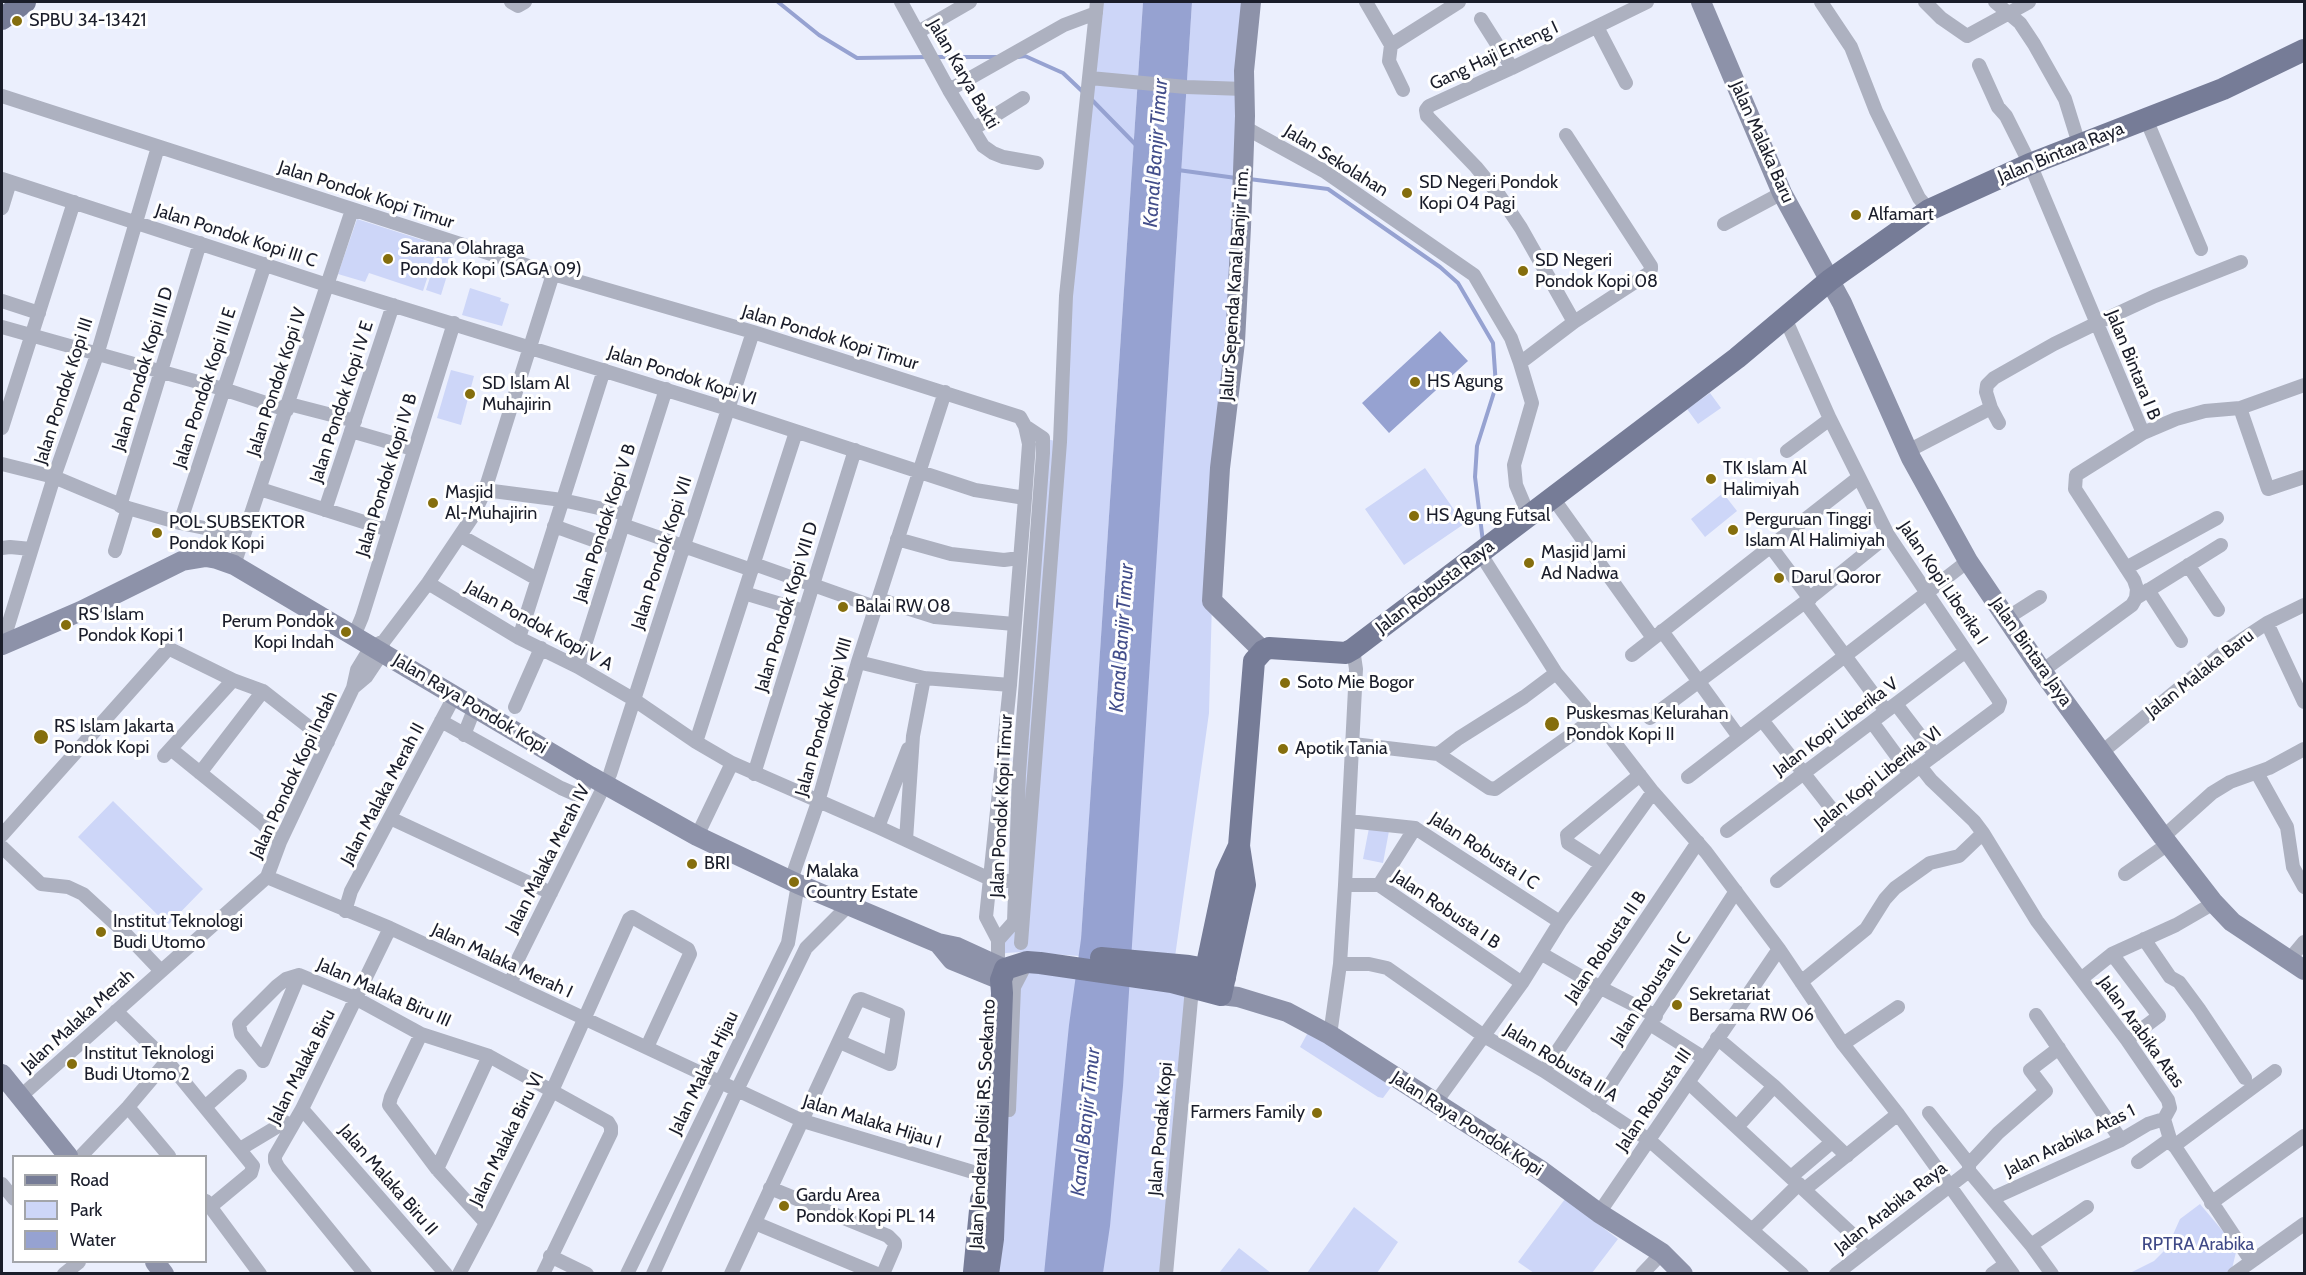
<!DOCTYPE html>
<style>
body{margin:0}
#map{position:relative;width:2306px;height:1275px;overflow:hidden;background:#ebeffd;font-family:Cabin,sans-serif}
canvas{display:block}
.frame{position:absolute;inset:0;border:3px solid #1a1d2a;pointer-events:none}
.legend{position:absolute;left:12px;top:1155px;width:195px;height:108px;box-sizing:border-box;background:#fff;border:2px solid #a3a5aa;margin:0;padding:8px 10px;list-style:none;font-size:18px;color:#1a1d2a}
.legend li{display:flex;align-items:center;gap:12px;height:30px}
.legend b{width:30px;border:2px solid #a3a5aa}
</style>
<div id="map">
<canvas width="2306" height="1275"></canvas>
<div class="frame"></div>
<ul class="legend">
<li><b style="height:8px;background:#767c97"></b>Road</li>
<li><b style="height:16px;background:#cdd6f8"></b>Park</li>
<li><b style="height:16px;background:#96a2d1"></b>Water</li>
</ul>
</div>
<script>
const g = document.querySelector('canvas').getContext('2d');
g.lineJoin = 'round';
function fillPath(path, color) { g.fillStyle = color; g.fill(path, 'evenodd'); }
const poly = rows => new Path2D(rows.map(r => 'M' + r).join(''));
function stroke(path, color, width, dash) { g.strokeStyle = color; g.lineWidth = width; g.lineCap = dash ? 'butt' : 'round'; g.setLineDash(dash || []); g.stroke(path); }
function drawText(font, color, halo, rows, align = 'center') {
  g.font = font + ' Cabin,sans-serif'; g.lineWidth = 6; g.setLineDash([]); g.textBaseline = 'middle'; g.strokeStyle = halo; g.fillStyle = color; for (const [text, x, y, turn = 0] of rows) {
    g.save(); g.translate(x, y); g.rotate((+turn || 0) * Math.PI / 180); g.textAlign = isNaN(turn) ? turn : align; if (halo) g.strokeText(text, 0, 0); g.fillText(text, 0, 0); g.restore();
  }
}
fillPath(poly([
 [1097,2,1143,2,1080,956,1021,952,1006,953,998,957,1014,922,1043,438,1059,442],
 [1192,2,1251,2,1212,601,1209,713,1174,964,1130,963],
 [357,219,438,245,423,291,369,273,365,282,338,274],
 [438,252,453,256,441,295,426,290],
 [470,288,501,298,500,301,509,304,502,326,462,315],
 [451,370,474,376,461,425,437,418],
 [1710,393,1721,408,1698,424,1687,409],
 [1425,468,1464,524,1404,565,1365,509],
 [1723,493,1737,511,1705,537,1691,519],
 [113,801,203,889,168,925,78,837],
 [1369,828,1389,831,1383,863,1363,859],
 [1005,969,1192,988,1166,1273,988,1274],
 [1312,1025,1397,1079,1383,1098,1378,1097,1300,1047],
 [1565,1199,1618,1239,1592,1273,1534,1273,1518,1262],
 [2200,1204,2237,1248,2231,1273,2128,1274,2154,1261,2167,1248,2180,1219],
 [1354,1207,1398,1242,1377,1273,1307,1273],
 [1239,1248,1271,1273,1219,1273]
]), '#cdd6f8');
fillPath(poly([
 [1143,2,1192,2,1123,1086,1110,1226,1103,1273,1044,1274,1069,1025,1081,939],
 [1440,331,1468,361,1389,433,1362,403]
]), '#96a2d1');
stroke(poly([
 [778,2,819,35,857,58,926,57],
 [934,57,998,57],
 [1018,57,1025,56,1063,73,1083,92],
 [1091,99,1136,145],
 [1178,170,1236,178],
 [1249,179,1328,189,1440,267,1458,283,1493,343,1496,386,1477,446,1475,477,1483,542]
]), '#96a2d1', 4);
stroke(poly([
 [511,2,518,6,525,2],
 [901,2,949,90,983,146,993,153,1003,157,1037,163],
 [1366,2,1391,45,1389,61,1403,90],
 [1821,2,1851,47,1876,111,1919,198,1929,210],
 [1925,2,1941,18,1967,36,2029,2],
 [1995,2,2020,23,2034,44,2065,99,2079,144],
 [1481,19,1512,68],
 [1597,27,1626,83],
 [918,32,970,2],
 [1391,45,1459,2],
 [1979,65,1998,107,2006,116,2030,164,2143,433],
 [1090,78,1186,87,1244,89],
 [949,90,1064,25,1096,13],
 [2,96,553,274,753,332,1020,417,1025,426,1029,444,1025,498,1010,685,986,917,998,940,998,957],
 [2146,119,2201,249],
 [1244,127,1324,171,1474,275,1511,338,1520,363,1532,403,1514,465,1516,485,1529,516],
 [973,129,1023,98],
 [2,179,327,285,728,409,975,490,1025,498],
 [2,208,10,182],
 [1724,224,1782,193],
 [2,301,39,313],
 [1574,322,1521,228,1499,195,1476,167,1427,116,1426,110,1429,106,1512,68,1647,2],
 [2,327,223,389,287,410],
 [1520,363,1574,322,1649,273,1651,269,1651,266,1566,135],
 [289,404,355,421],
 [2240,408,2268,489,2304,477],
 [1999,423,1991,408,1986,392,1987,385,1994,378,2054,344,2097,323,2155,296,2241,262],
 [2,428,74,202],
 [351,431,413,449],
 [1787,451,1830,419],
 [1908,451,1991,408],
 [2,464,54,477,128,508,180,523,244,536],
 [260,489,389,530],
 [485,490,562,500,626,514],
 [1553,498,1653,638],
 [120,506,200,243],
 [325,510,393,305],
 [180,523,265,264],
 [623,525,752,570],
 [554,526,615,548],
 [461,536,537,579],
 [897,539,951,554,1004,560,1019,558],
 [1771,547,1810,599],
 [2,548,10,547,31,549],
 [115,551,128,508],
 [1480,553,1556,673,1608,734,1653,792,1706,852,1779,949,1843,1044,1898,1114,2013,1274],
 [754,564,875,607],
 [234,565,352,210],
 [2188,565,2218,610],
 [2126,568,2217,518],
 [428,583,519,638,578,667,633,699,696,742,732,763,878,827,990,879,1017,882],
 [2148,590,2181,641],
 [744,593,804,611],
 [2136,598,2221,545],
 [878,599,935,617,1014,624],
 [1805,602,1886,711],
 [2007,618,2040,597],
 [2267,623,2304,702],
 [1662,631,1739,737],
 [354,636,362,617,454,323],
 [519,638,604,370],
 [2,645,54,477,97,355,158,147],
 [1632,655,1858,478],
 [858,662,924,678,1010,685],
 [578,667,666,389],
 [2042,671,2132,605,2136,598,2137,589,2134,580,2075,489,2076,475,2143,433,2176,419,2205,411,2240,408,2304,385],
 [353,688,366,677,382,653,383,644],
 [1896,704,1935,755],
 [515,707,541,648],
 [1650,718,1805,602,1888,535],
 [1762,720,1845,826],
 [441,721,561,788,577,795,581,792,590,776],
 [1872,722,1910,774],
 [464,735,475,707],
 [696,742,796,432],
 [1353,744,1438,754,1489,788,1495,789,1595,718],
 [172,750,262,823,280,842],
 [2102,752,2226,650,2267,623,2304,605],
 [1438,754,1459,738,1524,697,1556,673],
 [164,756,233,680],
 [1920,766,1931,780,1974,821,1983,833,2037,921,2127,1040,2168,1100,2170,1108,2164,1119,2170,1139,2251,1261],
 [200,773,263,691],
 [2257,773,2287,827,2293,867,2304,887],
 [754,774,855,450],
 [1688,777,1968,561],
 [390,818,551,893],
 [1349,821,1415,828,1560,922],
 [878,827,908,749],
 [1727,831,1966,651],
 [2,835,167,650,172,650,233,680,263,691,328,742],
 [697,836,732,763],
 [2163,837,2212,793,2230,782,2269,768,2304,749],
 [906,840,913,736,924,678],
 [2,847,41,884,68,887,83,894,121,929,161,971],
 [1601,864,1568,843,1567,835,1640,775],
 [2125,874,2168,844],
 [267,877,390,928,511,984,803,1121,983,1175],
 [791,880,818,802,858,662,945,392],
 [1777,881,1920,766,1998,708,2000,702,1888,535,1830,419,1785,318],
 [1345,885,1379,885,1522,983],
 [1379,885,1415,828],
 [345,911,351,891,455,695],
 [2144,939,2170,977,2179,982,2199,1009,2245,1078],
 [998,940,1014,922,1019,774,1043,453,1043,438,1025,426],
 [1021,943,1060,442,1066,296,1097,2],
 [1542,954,1601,988,1656,1016],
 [2112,954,2159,1016,2127,1040],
 [2289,960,2304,942],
 [1340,964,1369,964,1387,968,1484,1036,1544,1071,1649,1140,1802,1274],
 [299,975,263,1061,241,1034,239,1024,277,986,286,979,299,975,357,999,421,1034,489,1056,608,1122,611,1127,611,1133,543,1274],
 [2081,979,2112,954,2176,925,2214,903],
 [1801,982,1866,929,1885,899,1895,888,1930,863,1959,856,1983,833],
 [511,984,519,957,610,774,753,332],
 [116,1011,167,1061,253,1166,251,1173,210,1207],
 [2036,1015,2121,1140],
 [1650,1024,1704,1058],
 [421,1034,391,1097,389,1105,437,1169,486,1223],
 [1330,1035,1340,964,1345,885,1356,669,1353,649],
 [1717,1038,1774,1086,1847,1156],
 [1843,1044,1898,1007],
 [1544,1071,1698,842],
 [1688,1082,1868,1249],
 [21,1096,267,877,280,842,353,688,357,670,371,647,384,641,428,583,473,516,485,490,553,274],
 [1436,1102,1522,983,1560,922,1653,792],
 [1596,1106,1736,891],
 [128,1107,169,1156],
 [205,1107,240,1076],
 [302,1109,446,1274],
 [1009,1110,1014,987,1027,962],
 [1929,1113,1969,1164],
 [1737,1127,1774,1086],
 [2174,1146,2275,1071],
 [240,1149,285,1122],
 [81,1156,128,1107,167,1061],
 [2138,1162,2170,1139],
 [437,1169,489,1056],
 [1969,1171,1969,1164,1998,1133,2046,1091,2030,1070,2059,1048],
 [1969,1171,2031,1245,2052,1274],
 [1791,1177,1832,1142],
 [2,1184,14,1199],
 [770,1188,888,1236,895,1243,895,1246,883,1274],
 [1805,1189,1898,1114],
 [1993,1198,2121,1140,2148,1124,2164,1119],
 [206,1201,260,1274],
 [2211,1203,2304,1136],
 [1599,1213,1779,949],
 [755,1223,877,1274],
 [1752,1230,1799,1184],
 [2031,1245,2087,1207],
 [550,1256,587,1274],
 [64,1274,79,1262],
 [365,1274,278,1167,275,1161,275,1156,302,1109,390,928],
 [459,1274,486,1223,552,1091,629,919,632,917,688,949,690,954,647,1047],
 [627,1274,788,943,798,884],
 [653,1274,737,1090,806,948,849,905],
 [731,1274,858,1000,861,999,898,1014,890,1064,840,1042],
 [1166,1274,1192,988],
 [1642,1274,1662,1253],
 [1836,1274,1969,1171],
 [1992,1274,2006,1264],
 [2234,1274,2304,1224]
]), '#adb1c0', 14);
stroke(poly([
 [1251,2,1244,71,1245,116,1241,227,1235,342,1220,468,1212,601,1263,651],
 [1701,2,1782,193,1842,303,1911,458,1968,561,2042,671,2163,837,2214,903,2232,922,2304,970],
 [2,645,81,611,182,561,206,557,217,559,234,565,590,776,697,836,798,884,938,943,957,947,1005,969],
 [938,943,952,960,1001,980],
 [1221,995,1238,997,1287,1012,1330,1035,1542,1171,1599,1213,1662,1253,1683,1274],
 [2,1074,68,1156],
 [155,1262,164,1274]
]), '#8d92a9', 20);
stroke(poly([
 [2,19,25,2],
 [1101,958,1189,966,1206,969,1225,978],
 [1198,981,1206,969,1226,874,1239,846],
 [974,1272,981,1200],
 [988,1274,993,1239,1002,993,1001,980,1005,969,1027,962,1040,963,1172,982,1221,995,1245,885,1239,846,1254,661,1263,651,1269,648,1346,653,1353,649,1737,358,1830,280,1929,210,2030,164,2223,89,2304,50]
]), '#767c97', 22);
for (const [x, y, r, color] of [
 [17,21,6,"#856e0d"],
 [1407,193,6,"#856e0d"],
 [1856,215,6,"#856e0d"],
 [388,259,6,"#856e0d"],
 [1523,271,6,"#856e0d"],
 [1415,382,6,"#856e0d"],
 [470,394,6,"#856e0d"],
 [1711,479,6,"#856e0d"],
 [433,503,6,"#856e0d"],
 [1414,516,6,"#856e0d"],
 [1733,530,6,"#856e0d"],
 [157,533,6,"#856e0d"],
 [1529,563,6,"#856e0d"],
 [1779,578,6,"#856e0d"],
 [843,607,6,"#856e0d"],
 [66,625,6,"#856e0d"],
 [346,632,6,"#856e0d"],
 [1285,683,6,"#856e0d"],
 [1552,724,8,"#856e0d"],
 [41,737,8,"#856e0d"],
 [1283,749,6,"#856e0d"],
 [692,864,6,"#856e0d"],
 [794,882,6,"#856e0d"],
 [101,932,6,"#856e0d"],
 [1677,1005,6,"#856e0d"],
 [72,1064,6,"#856e0d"],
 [1317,1113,6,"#856e0d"],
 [784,1206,6,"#856e0d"]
]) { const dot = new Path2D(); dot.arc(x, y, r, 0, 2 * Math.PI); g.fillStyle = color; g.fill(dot); stroke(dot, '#fff', 2); }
drawText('18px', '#1a1d2a', '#fff', [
 ["SPBU 34-13421",29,21],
 ["SD Negeri Pondok",1419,183],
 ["Kopi 04 Pagi",1419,204],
 ["Alfamart",1868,215],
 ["Sarana Olahraga",400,249],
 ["Pondok Kopi (SAGA 09)",400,270],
 ["SD Negeri",1535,261],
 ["Pondok Kopi 08",1535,282],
 ["HS Agung",1427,382],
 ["SD Islam Al",482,384],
 ["Muhajirin",482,405],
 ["TK Islam Al",1723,469],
 ["Halimiyah",1723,490],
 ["Masjid",445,493],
 ["Al-Muhajirin",445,514],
 ["HS Agung Futsal",1426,516],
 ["Perguruan Tinggi",1745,520],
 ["Islam Al Halimiyah",1745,541],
 ["POL SUBSEKTOR",169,523],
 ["Pondok Kopi",169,544],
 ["Masjid Jami",1541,553],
 ["Ad Nadwa",1541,574],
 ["Darul Qoror",1791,578],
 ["Balai RW 08",855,607],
 ["RS Islam",78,615],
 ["Pondok Kopi 1",78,636],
 ["Perum Pondok",334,622,"right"],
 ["Kopi Indah",334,643,"right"],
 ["Soto Mie Bogor",1297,683],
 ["Puskesmas Kelurahan",1566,714],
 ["Pondok Kopi II",1566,735],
 ["RS Islam Jakarta",54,727],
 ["Pondok Kopi",54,748],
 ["Apotik Tania",1295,749],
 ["BRI",704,864],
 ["Malaka",806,872],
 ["Country Estate",806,893],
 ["Institut Teknologi",113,922],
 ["Budi Utomo",113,943],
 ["Sekretariat",1689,995],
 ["Bersama RW 06",1689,1016],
 ["Institut Teknologi",84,1054],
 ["Budi Utomo 2",84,1075],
 ["Farmers Family",1305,1113,"right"],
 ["Gardu Area",796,1196],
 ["Pondok Kopi PL 14",796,1217]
], 'left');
drawText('18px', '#1a1d2a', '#fff', [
 ["Gang Haji Enteng I",1494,56,-25],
 ["Jalan Karya Bakti",963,74,60],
 ["Jalan Malaka Baru",1762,142,66],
 ["Jalan Bintara Raya",2061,153,-22],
 ["Jalan Sekolahan",1336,161,32],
 ["Jalan Pondok Kopi Timur",366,195,18],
 ["Jalan Pondok Kopi III C",236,236,18],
 ["Jalur Sependa Kanal Banjir Tim.",1235,284,-86],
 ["Jalan Pondok Kopi Timur",830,338,17],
 ["Jalan Bintara I B",2133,365,68],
 ["Jalan Pondok Kopi III D",143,369,-73],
 ["Jalan Pondok Kopi VI",682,376,18],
 ["Jalan Pondok Kopi IV",277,382,-72],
 ["Jalan Pondok Kopi III E",205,388,-72],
 ["Jalan Pondok Kopi III",64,391,-72],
 ["Jalan Pondok Kopi IV E",342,402,-72],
 ["Jalan Pondok Kopi IV B",387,475,-73],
 ["Jalan Pondok Kopi V B",605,523,-72],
 ["Jalan Pondok Kopi VII",662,553,-72],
 ["Jalan Kopi Liberika I",1943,583,56],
 ["Jalan Robusta Raya",1435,587,-37],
 ["Jalan Pondok Kopi VII D",787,607,-73],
 ["Jalan Pondok Kopi V A",539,626,29],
 ["Jalan Bintara Jaya",2031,652,55],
 ["Jalan Malaka Baru",2200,674,-38],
 ["Jalan Raya Pondok Kopi",470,704,31],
 ["Jalan Pondok Kopi VIII",824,717,-74],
 ["Jalan Kopi Liberika V",1836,727,-37],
 ["Jalan Pondok Kopi Indah",294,775,-65],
 ["Jalan Kopi Liberika VI",1878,778,-38],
 ["Jalan Malaka Merah II",383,794,-62],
 ["Jalan Pondok Kopi Timur",1002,806,-87],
 ["Jalan Robusta I C",1484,851,33],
 ["Jalan Malaka Merah IV",548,859,-63],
 ["Jalan Robusta I B",1446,910,34],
 ["Jalan Robusta II B",1606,947,-56],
 ["Jalan Malaka Merah I",502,961,25],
 ["Jalan Robusta II C",1651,989,-57],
 ["Jalan Malaka Biru III",384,993,24],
 ["Jalan Malaka Merah",78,1021,-42],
 ["Jalan Arabika Atas",2141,1032,54],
 ["Jalan Robusta II A",1561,1063,32],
 ["Jalan Malaka Biru",302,1067,-63],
 ["Jalan Malaka Hijau",704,1073,-64],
 ["Jalan Robusta III",1654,1100,-56],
 ["Jalan Malaka Hijau I",872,1122,17],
 ["Jalan Jenderal Polisi RS. Soekanto",983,1124,-87],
 ["Jalan Raya Pondok Kopi",1467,1124,33],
 ["Jalan Pondak Kopi",1161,1129,-85],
 ["Jalan Malaka Biru VI",507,1139,-64],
 ["Jalan Arabika Atas 1",2070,1141,-26],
 ["Jalan Malaka Biru II",388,1180,49],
 ["Jalan Arabika Raya",1891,1208,-38]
]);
drawText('18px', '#404a87', '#fff', [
 ["RPTRA Arabika",2198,1245]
]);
drawText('italic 20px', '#434e8b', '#fff', [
 ["Kanal Banjir Timur",1156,153,-86],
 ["Kanal Banjir Timur",1122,638,-86],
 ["Kanal Banjir Timur",1086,1122,-84]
]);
</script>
